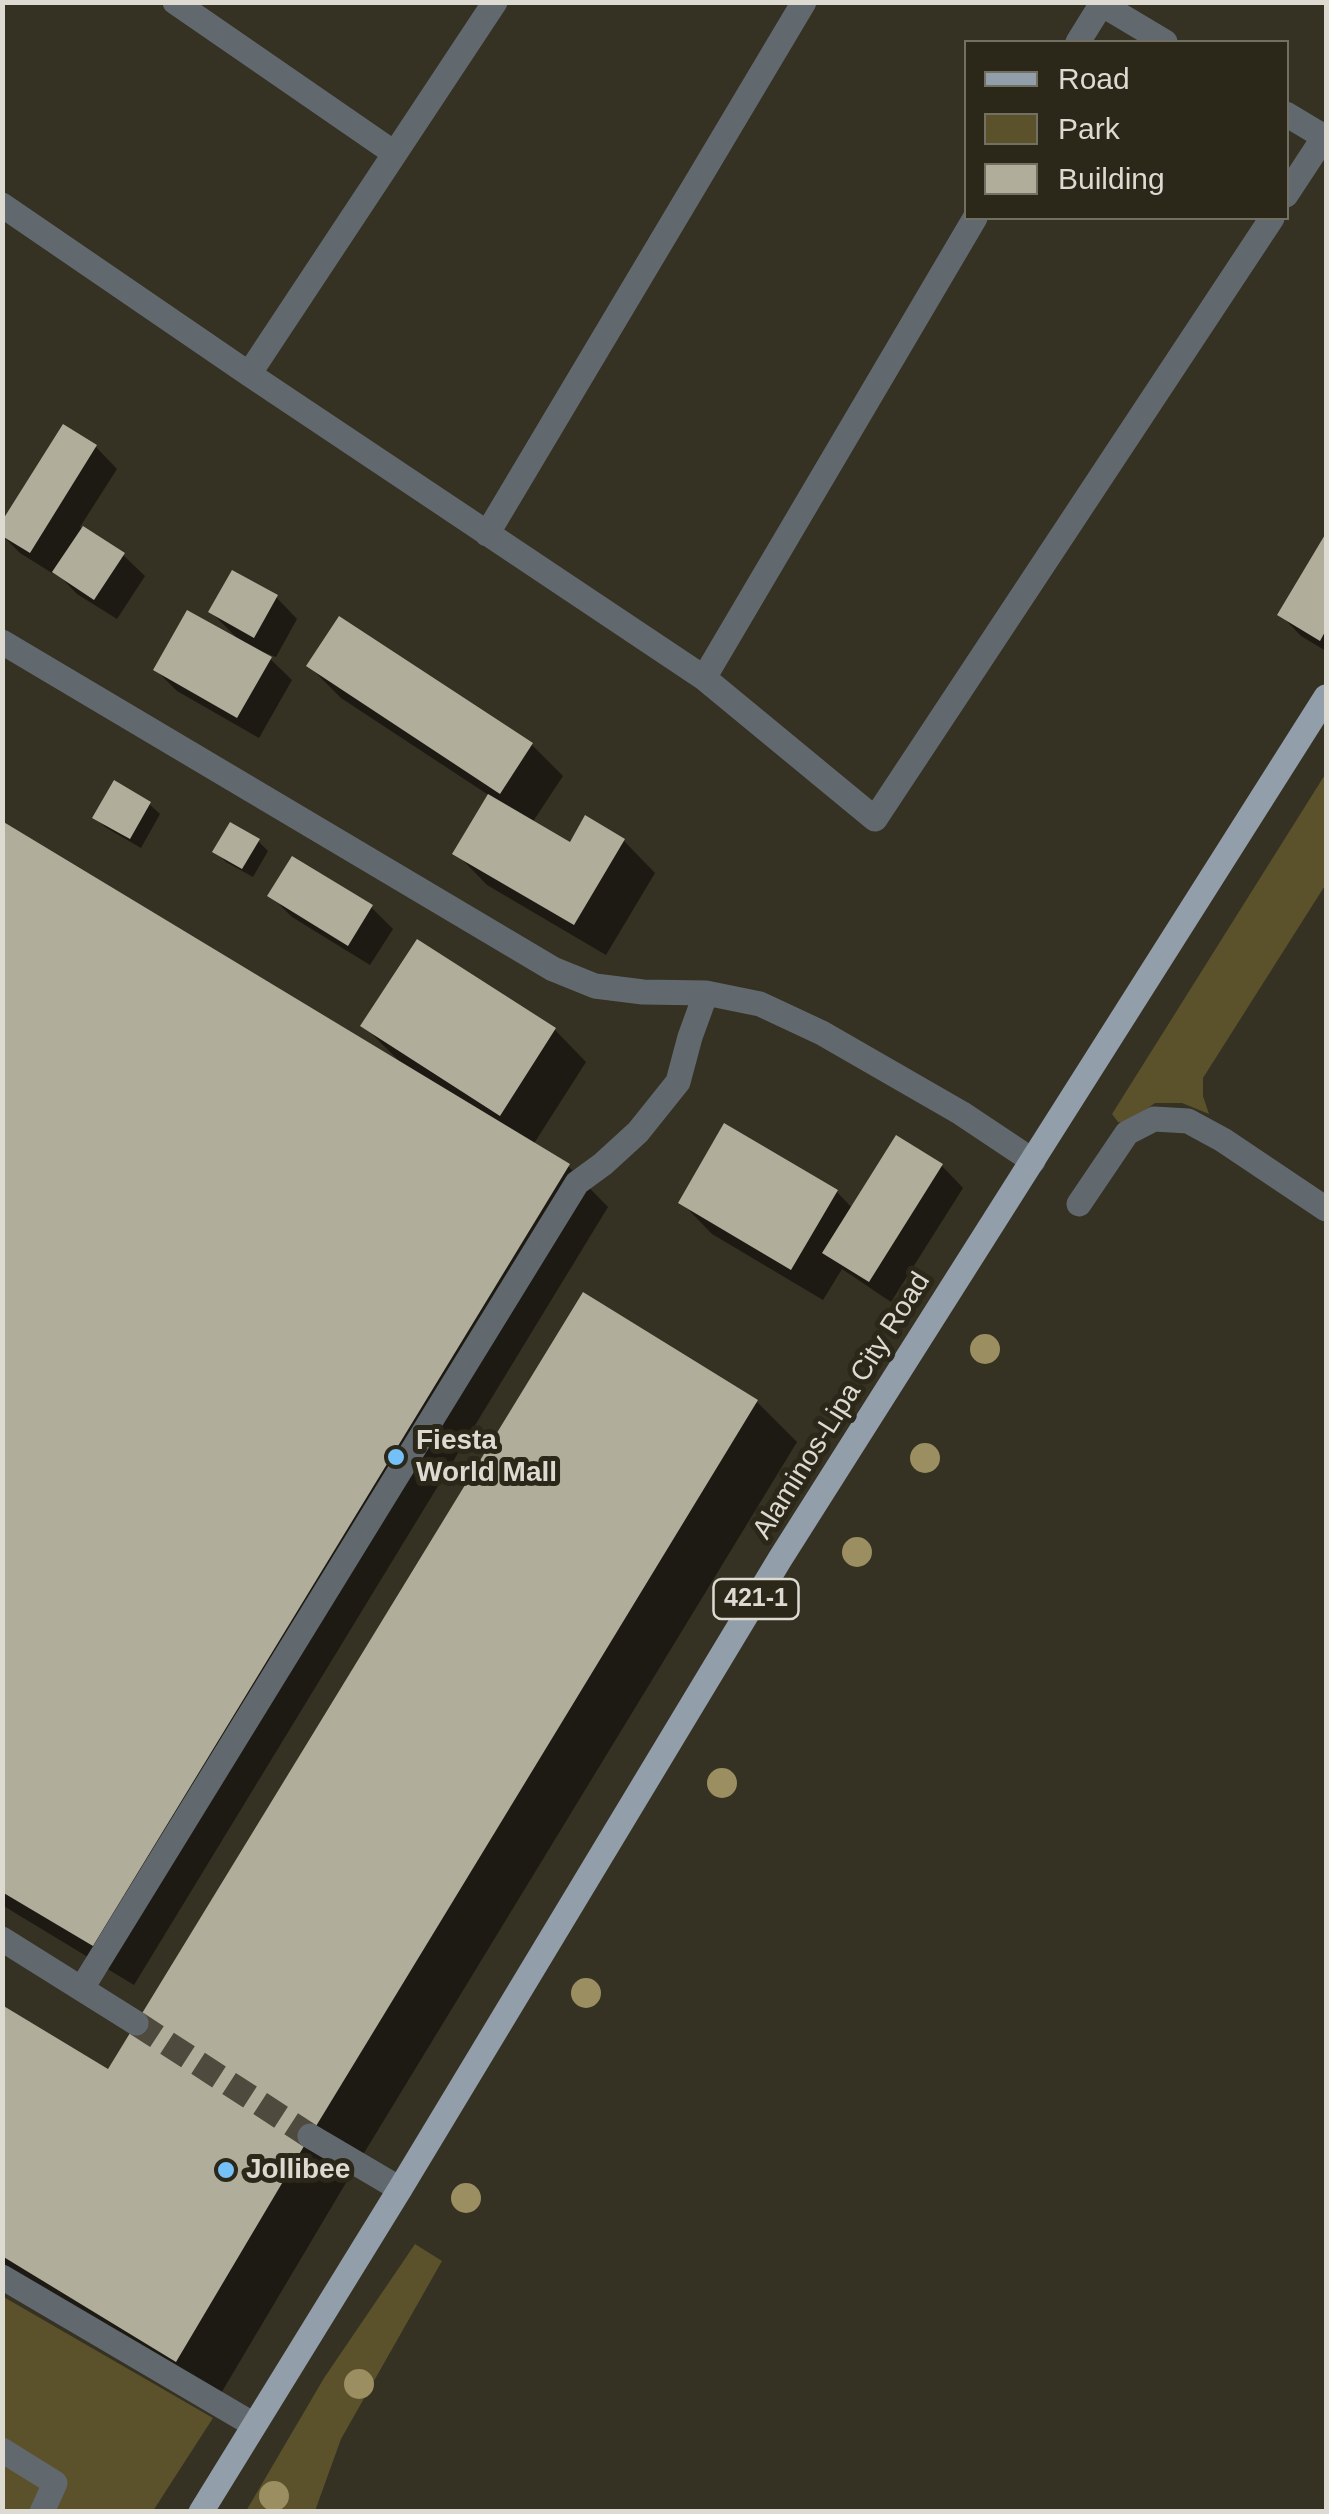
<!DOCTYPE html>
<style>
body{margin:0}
#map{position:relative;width:1329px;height:2514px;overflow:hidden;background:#353123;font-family:Helvetica,sans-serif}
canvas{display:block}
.frame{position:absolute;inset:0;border:5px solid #dcdad1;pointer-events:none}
.legend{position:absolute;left:964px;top:40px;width:325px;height:180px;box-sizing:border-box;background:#2b2719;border:2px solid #726f63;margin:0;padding:12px 18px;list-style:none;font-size:30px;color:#dcdad1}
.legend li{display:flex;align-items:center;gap:20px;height:50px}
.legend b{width:50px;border:2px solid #726f63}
</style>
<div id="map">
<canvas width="1329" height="2514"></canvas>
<div class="frame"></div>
<ul class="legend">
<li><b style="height:12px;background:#929faa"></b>Road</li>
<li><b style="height:28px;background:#5b512a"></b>Park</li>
<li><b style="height:28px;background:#b1ad9b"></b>Building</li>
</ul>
</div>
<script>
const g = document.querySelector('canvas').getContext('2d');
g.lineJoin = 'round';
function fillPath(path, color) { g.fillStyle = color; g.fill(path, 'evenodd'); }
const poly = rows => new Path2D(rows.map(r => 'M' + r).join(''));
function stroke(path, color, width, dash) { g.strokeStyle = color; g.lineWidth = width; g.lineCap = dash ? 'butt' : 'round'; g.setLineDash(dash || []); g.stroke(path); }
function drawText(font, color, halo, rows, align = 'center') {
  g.font = font + ' Helvetica,sans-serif'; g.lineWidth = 10; g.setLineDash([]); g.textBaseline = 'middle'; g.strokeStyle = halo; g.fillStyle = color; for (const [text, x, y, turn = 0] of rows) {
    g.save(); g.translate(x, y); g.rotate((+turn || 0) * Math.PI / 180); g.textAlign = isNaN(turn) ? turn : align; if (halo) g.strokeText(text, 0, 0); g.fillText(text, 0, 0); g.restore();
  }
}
fillPath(poly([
 [1326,773,1326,884,1203,1078,1203,1096,1209,1114,1182,1103,1155,1103,1126,1124,1118,1122,1112,1114],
 [415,2244,442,2261,341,2439,315,2511,246,2511,324,2378],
 [2,2296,213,2418,153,2511,3,2511]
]), '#5b512a');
fillPath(poly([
 [96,447,117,469,80,527,123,555,145,576,117,619,77,594,54,570,52,573,20,553,2,535],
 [1326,538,1326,651,1301,636,1280,614],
 [276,597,297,619,276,657,263,652,292,680,259,738,177,691,156,670,239,640,211,612],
 [309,666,532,745,563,776,532,823,571,845,586,819,624,841,655,873,606,955,487,885,456,853,490,796,341,698],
 [149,804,160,814,141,848,105,827,95,817],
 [2,824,401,1063,363,1025,417,942,555,1030,586,1062,533,1145,568,1166,608,1207,134,1985,2,1905],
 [258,841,268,851,253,877,226,862,215,851],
 [270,895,371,907,393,929,370,965,292,917],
 [725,1127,837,1192,853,1209,897,1138,942,1166,963,1188,891,1302,842,1269,823,1300,712,1234,681,1202],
 [757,1402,797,1442,350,2176,217,2400,2,2270,2,2008,108,2072]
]), '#0007');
fillPath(poly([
 [63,424,97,445,30,553,2,536,2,521],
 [83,526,125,553,94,600,52,572],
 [1326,533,1326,630,1320,641,1277,615],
 [232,570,278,595,254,638,208,612],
 [187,610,272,657,237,718,153,670],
 [339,616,533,743,500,794,306,666],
 [114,780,151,802,130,839,92,818],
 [488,794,570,842,585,815,625,839,574,925,452,854],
 [2,821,570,1164,93,1946,2,1892],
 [230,822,260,839,242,869,212,852],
 [292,856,373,905,348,946,267,896],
 [417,939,556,1028,500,1116,360,1026],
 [724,1123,838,1190,791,1270,678,1203],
 [896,1135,943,1164,869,1282,822,1253],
 [583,1292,758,1400,310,2136,176,2362,2,2256,2,2005,108,2069]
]), '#b1ad9b');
stroke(poly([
 [136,2023,310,2136]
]), '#4e4a3d', 25, [25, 12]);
stroke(poly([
 [175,2,394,153],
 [1098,2,1165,42],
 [1078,42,1101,5],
 [1286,114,1326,138],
 [1286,195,1326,134],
 [2,205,249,374,704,678,875,819,1272,218],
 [249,374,495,2],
 [487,534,804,2],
 [2,642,553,969,595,986,643,992,706,993,760,1004,822,1033,961,1113,1033,1161],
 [704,678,975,218],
 [1079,1204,1127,1133,1154,1119,1188,1121,1223,1140,1326,1209],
 [2,1939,136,2023],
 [82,1988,577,1183,603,1164,638,1132,678,1082,690,1037,706,993],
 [310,2136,400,2189],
 [2,2277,254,2425],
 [2,2450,55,2483,42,2512]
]), '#62696e', 25);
stroke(poly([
 [201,2512,400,2189,780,1559,1326,697]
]), '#929faa', 25);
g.fillStyle = '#9b8f61';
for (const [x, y] of [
 [985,1349],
 [925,1458],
 [857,1552],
 [722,1783],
 [586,1993],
 [466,2198],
 [359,2384],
 [274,2496]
]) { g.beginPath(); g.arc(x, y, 15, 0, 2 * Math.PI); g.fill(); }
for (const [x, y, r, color] of [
 [396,1457,10,"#75c0f6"],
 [226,2170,10,"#75c0f6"]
]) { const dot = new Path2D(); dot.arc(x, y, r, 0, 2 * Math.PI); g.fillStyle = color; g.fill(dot); stroke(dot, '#2b2719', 4); }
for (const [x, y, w] of [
 [756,1599,85]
]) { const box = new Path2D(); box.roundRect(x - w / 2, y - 20, w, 40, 8); g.fillStyle = '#2b2719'; g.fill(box); stroke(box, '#dcdad1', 2.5); }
drawText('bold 25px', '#dcdad1', null, [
 ["421-1",756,1599]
]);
drawText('28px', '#dcdad1', '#2b2719', [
 ["Alaminos-Lipa City Road",842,1406,-58]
]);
drawText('bold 28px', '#dcdad1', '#2b2719', [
 ["Fiesta",416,1441],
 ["World Mall",416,1473],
 ["Jollibee",246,2170]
], 'left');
</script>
